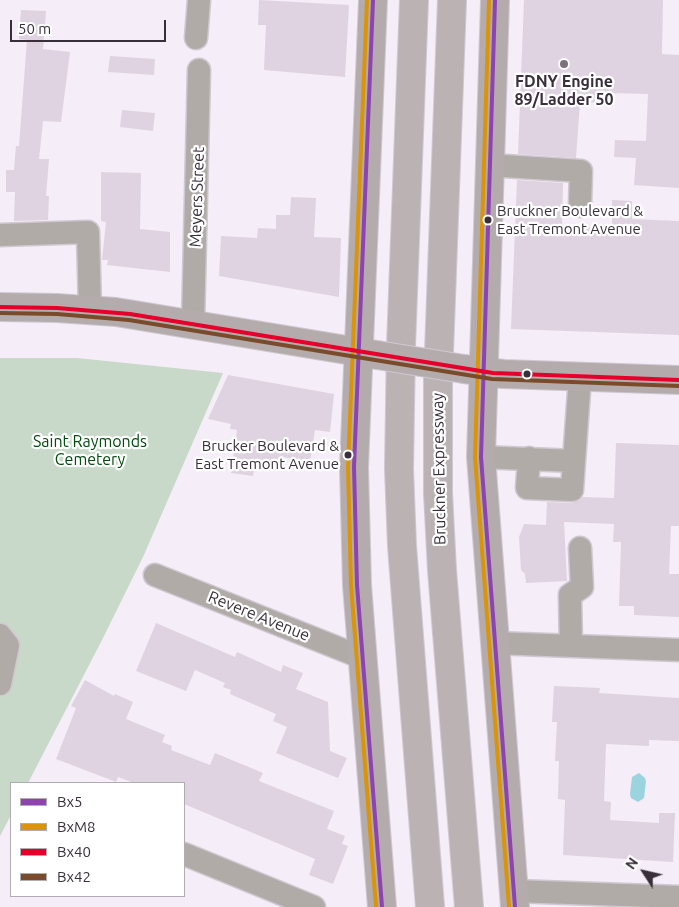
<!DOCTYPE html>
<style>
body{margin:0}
#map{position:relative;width:679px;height:907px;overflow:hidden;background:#f5edf7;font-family:Ubuntu,sans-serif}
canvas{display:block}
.legend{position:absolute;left:10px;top:782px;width:175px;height:115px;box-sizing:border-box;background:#fff;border:1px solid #b0acb1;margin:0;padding:6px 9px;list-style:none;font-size:15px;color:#392f3b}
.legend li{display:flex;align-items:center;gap:10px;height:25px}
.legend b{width:25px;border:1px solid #b0acb1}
.north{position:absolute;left:619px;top:847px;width:50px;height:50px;-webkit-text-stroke:4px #fff;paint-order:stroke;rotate:305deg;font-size:14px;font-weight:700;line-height:20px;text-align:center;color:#392f3b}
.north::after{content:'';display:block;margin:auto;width:18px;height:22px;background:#392f3b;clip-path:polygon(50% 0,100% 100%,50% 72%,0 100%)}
.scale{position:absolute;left:10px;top:20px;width:156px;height:22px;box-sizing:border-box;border:2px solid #392f3b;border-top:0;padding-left:6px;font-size:15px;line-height:18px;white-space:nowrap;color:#392f3b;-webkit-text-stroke:4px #fff;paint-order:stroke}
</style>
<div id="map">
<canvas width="679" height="907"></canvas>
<ul class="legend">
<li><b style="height:6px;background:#8e44ad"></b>Bx5</li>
<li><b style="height:6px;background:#da9409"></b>BxM8</li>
<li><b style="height:6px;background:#e4002b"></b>Bx40</li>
<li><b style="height:6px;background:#7a4b2a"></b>Bx42</li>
</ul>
<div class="north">N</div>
<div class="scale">50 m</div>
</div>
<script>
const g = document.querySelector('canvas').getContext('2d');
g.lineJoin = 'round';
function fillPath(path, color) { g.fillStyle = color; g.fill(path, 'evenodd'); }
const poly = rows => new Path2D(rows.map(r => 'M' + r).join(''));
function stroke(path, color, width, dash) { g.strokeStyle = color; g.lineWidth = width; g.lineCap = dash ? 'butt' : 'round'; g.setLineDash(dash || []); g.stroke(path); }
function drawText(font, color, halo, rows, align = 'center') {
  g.font = font + ' Ubuntu,sans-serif'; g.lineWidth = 4.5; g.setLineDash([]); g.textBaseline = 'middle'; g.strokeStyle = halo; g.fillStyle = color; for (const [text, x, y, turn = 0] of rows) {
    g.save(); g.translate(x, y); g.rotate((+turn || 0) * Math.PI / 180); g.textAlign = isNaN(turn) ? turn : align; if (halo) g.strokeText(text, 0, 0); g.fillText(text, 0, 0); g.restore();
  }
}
fillPath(poly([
 [0,358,77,358,223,373,143,557,102,640,28,783,11,783,11,815,0,836]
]), '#c8d8c9');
fillPath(poly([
 [639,773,645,778,646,781,644,798,638,802,631,798,630,794,632,777]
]), '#9bd4de');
fillPath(poly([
 [259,0,349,5,345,77,264,70,266,25,258,25],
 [524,0,663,0,662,54,679,55,679,188,634,185,636,158,614,157,615,140,646,141,648,94,610,93,610,103,580,102,576,158,518,154],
 [21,10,46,11,43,49,70,52,61,122,43,121,39,159,49,159,46,196,49,196,48,220,14,221,15,192,6,192,6,170,14,170,16,146,19,146,27,40,19,39],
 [110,56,155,59,154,75,108,72],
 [122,110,155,113,153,131,120,127],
 [101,172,141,173,140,229,170,232,170,272,107,265,108,260,102,260,106,222,101,221],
 [517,180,563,183,562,226,612,228,612,200,632,201,632,219,679,221,679,335,511,329],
 [291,197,316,198,314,237,341,238,339,297,219,276,221,236,257,238,258,228,276,229,276,215,290,215],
 [228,375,334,394,330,432,315,430,310,462,282,457,281,469,255,465,253,476,231,473,237,430,230,429,231,424,208,419],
 [616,443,679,445,679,526,671,526,669,574,679,574,679,617,634,615,634,606,619,606,621,542,613,542,614,524,564,522,567,581,526,583,525,574,521,570,519,537,524,524,546,525,547,502,572,503,583,497,614,498],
 [156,623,235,657,237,652,281,672,283,665,303,673,296,689,328,702,330,751,347,758,338,778,276,753,287,727,273,721,276,714,230,694,231,690,223,687,225,683,195,670,186,691,136,671],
 [85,680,114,696,115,694,133,702,126,719,165,735,162,742,172,746,171,750,210,765,215,753,263,773,259,781,334,811,327,829,345,836,342,844,348,846,333,884,309,875,315,859,184,804,184,783,134,783,118,777,116,782,56,759,76,708,71,706],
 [554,686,600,688,599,693,679,698,679,741,649,740,649,746,606,744,604,801,611,802,610,820,659,823,659,813,675,813,673,862,563,855,565,800,558,799,559,761,555,761,557,722,552,722]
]), '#dfd3e2');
const minor = poly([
 [196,38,199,0],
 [489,165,581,171,580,206],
 [0,235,88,232,90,310],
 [193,323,199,70],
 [481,457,574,461,580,377],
 [529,458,527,488,572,490,574,461],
 [155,575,363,658],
 [0,635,8,645,0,684],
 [494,643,679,650],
 [571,646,570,595,582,587,580,548],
 [184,854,314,907],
 [514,891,679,897]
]);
const major = poly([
 [373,0,354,467,357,585,382,907],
 [495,0,481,457,515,907],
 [0,307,57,308,116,312,377,355],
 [464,369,503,374,679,380]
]);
const highway = poly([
 [414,0,401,346,399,469,402,546,430,907],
 [452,0,438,379,438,493,442,570,469,907]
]);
stroke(minor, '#cfc8d1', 25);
stroke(major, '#cfc8d1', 30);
stroke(highway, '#cfc8d1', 30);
stroke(minor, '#b1aba8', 22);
stroke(major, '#b4acac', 28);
stroke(highway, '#bab2b3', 28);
const majorBridge = poly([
 [377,355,464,369]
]);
stroke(majorBridge, '#cfc8d1', 30, []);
stroke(majorBridge, '#b4acac', 28);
stroke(poly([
 [373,0,354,467,357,585,382,907],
 [495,0,481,457,515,907]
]), '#8e44ad', 4);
stroke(poly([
 [367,0,348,467,351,585,376,907],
 [489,0,475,457,509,907]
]), '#da9409', 4);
stroke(poly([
 [0,307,57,308,130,314,493,373,679,380]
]), '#e4002b', 4);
stroke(poly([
 [0,313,57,314,129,320,492,379,679,386]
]), '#7a4b2a', 4);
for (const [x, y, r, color] of [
 [564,64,5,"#7b727d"],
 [488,220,4.5,"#392f3b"],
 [527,374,4.5,"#392f3b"],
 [348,455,4.5,"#392f3b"]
]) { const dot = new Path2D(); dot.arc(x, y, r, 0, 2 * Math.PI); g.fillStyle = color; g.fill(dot); stroke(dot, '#fff', 2); }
drawText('15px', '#392f3b', '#fff', [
 ["Bruckner Boulevard &",497,211],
 ["East Tremont Avenue",497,229],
 ["Brucker Boulevard &",339,446,"right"],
 ["East Tremont Avenue",339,464,"right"]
], 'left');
drawText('bold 16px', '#392f3b', '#fff', [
 ["FDNY Engine",564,82],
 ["89/Ladder 50",564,100]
]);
drawText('16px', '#392f3b', '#fff', [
 ["Meyers Street",197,197,-88],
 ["Bruckner Expressway",439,469,-91],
 ["Revere Avenue",259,616,22]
]);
drawText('16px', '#004b0e', '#fff', [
 ["Saint Raymonds",90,442],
 ["Cemetery",90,460]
]);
</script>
